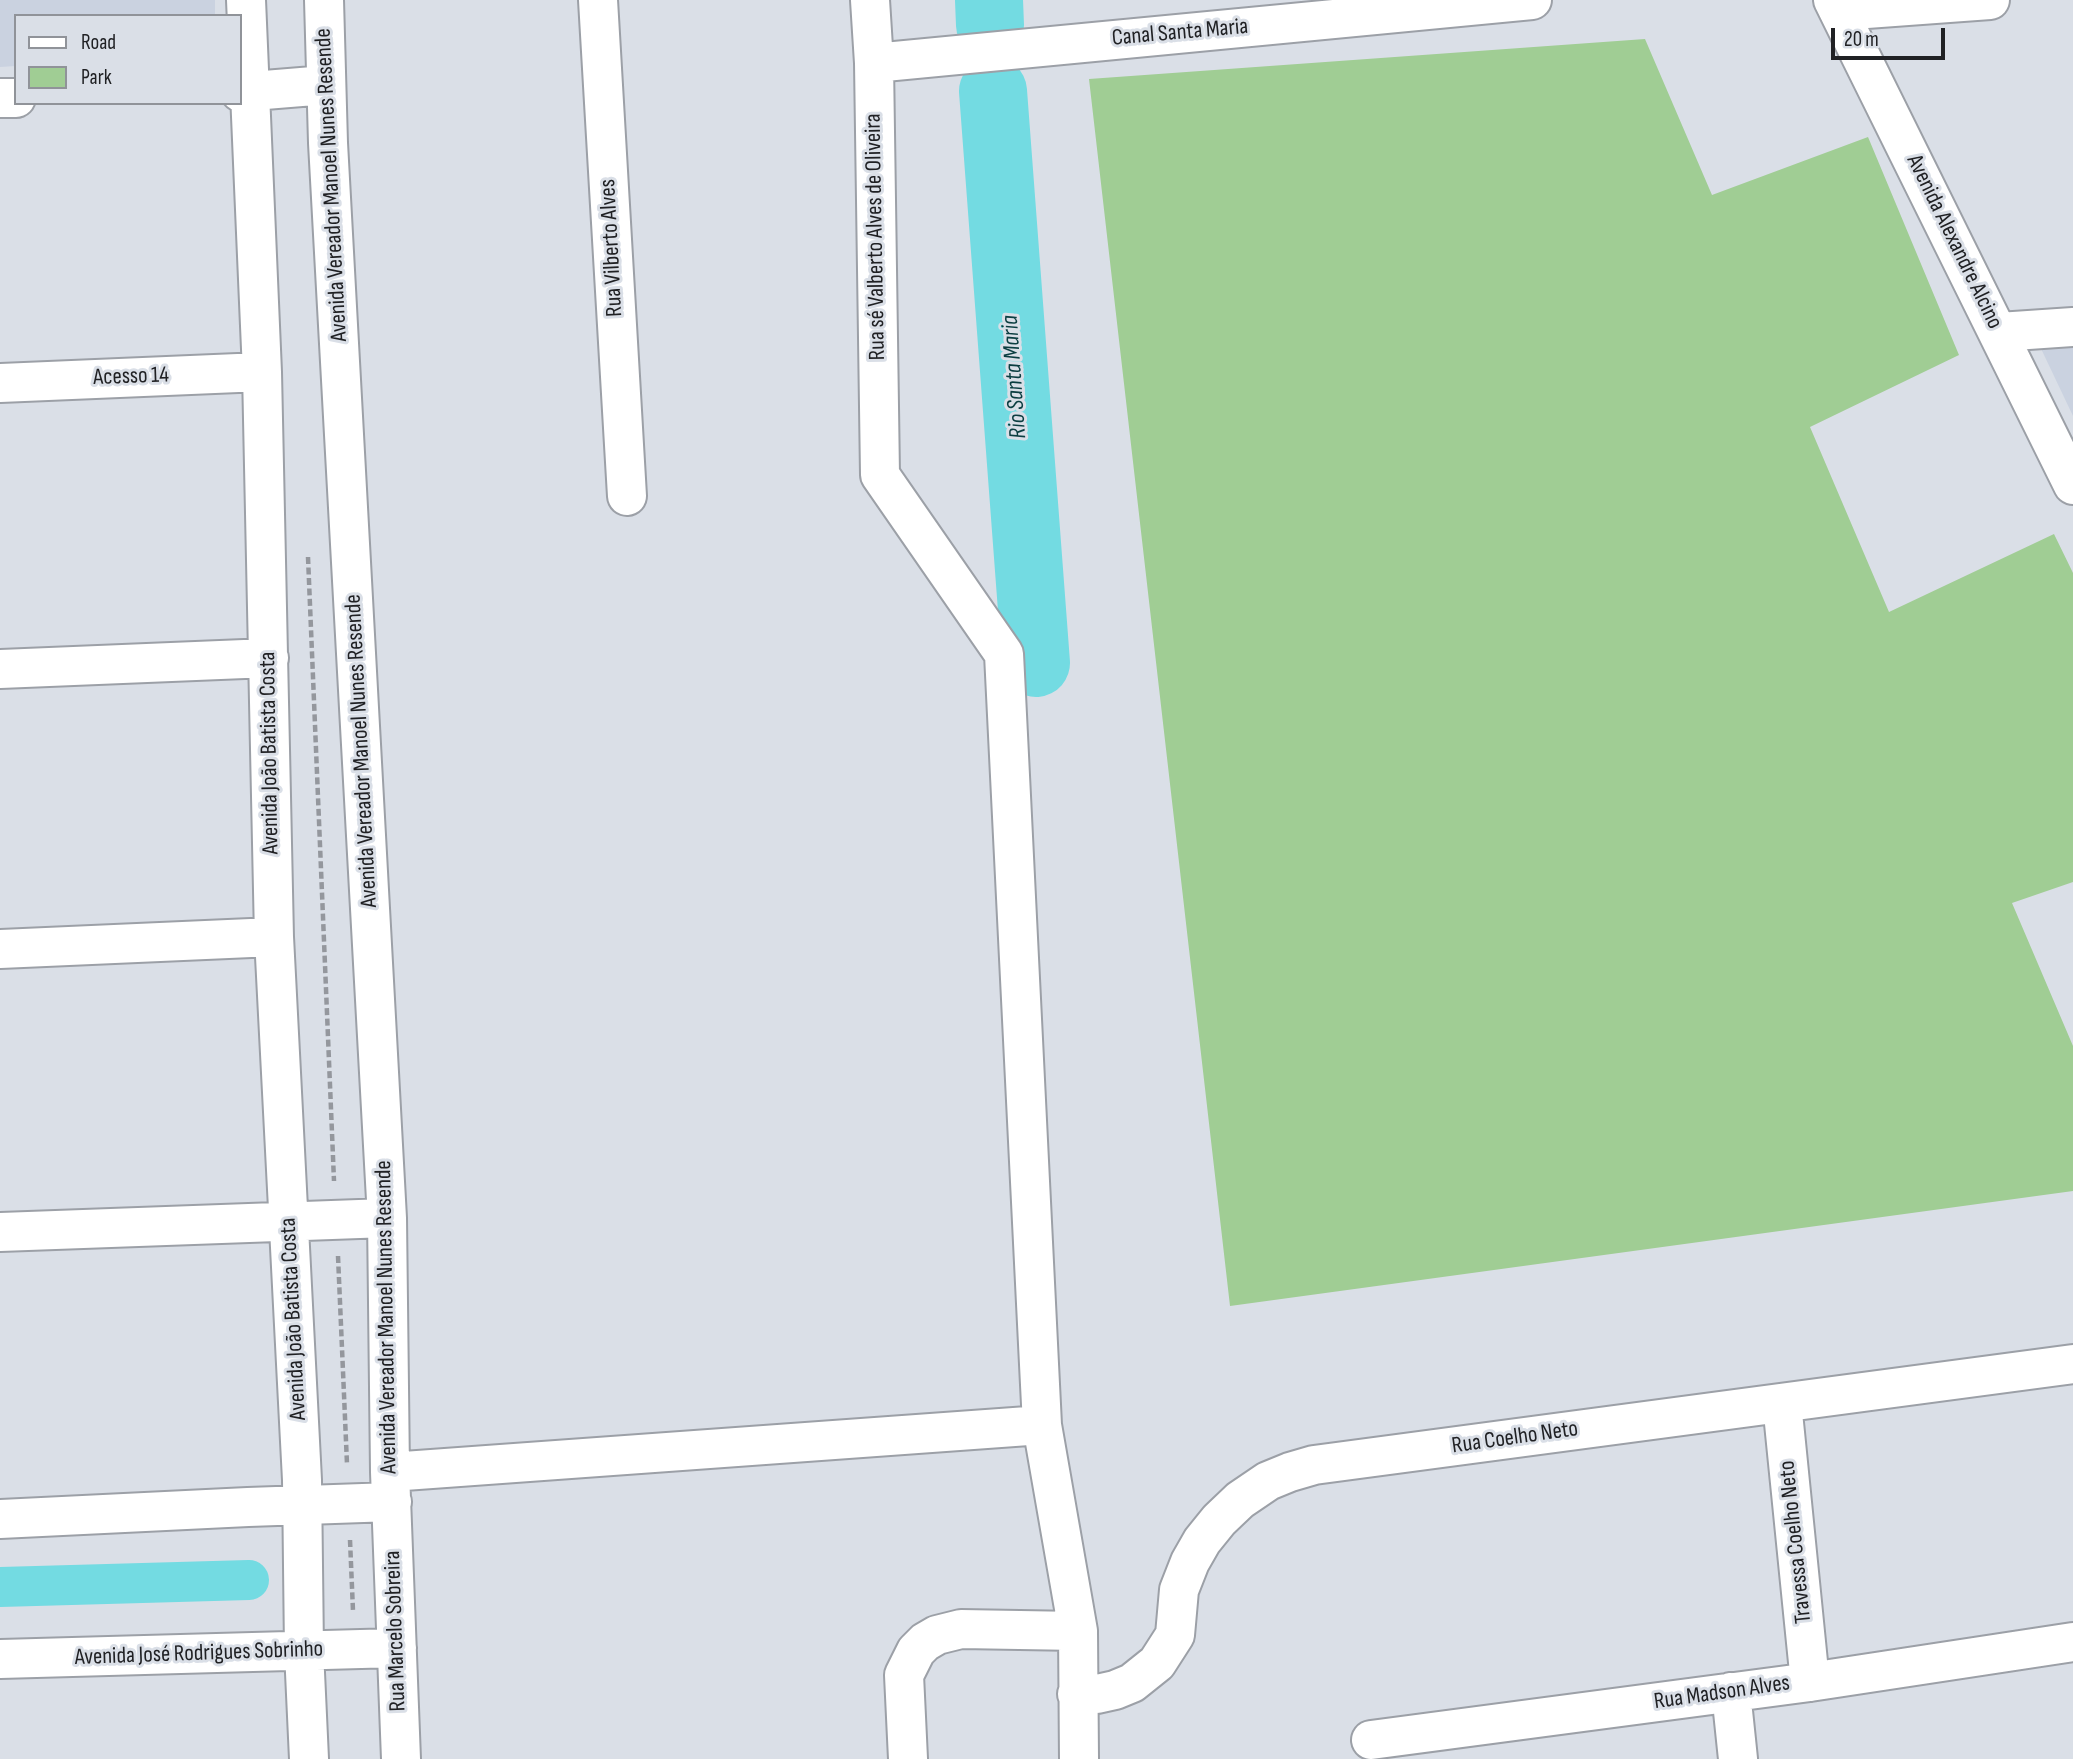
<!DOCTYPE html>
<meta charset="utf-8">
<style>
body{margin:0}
#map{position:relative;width:2073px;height:1759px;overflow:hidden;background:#dadfe7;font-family:"Sofia Sans Condensed",sans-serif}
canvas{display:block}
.legend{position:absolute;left:14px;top:14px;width:228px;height:91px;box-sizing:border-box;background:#dadfe7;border:2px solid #909399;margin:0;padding:9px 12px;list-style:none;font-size:21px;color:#202124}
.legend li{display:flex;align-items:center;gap:14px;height:35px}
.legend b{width:35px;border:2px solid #909399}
.scale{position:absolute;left:1831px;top:28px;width:114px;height:32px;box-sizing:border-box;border:4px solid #202124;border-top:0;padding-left:9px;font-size:21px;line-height:24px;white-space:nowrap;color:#202124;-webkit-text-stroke:5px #dadfe7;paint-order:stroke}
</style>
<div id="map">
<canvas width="2073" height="1759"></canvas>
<ul class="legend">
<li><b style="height:9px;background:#fff"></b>Road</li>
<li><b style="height:19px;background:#a0cd94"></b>Park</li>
</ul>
<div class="scale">20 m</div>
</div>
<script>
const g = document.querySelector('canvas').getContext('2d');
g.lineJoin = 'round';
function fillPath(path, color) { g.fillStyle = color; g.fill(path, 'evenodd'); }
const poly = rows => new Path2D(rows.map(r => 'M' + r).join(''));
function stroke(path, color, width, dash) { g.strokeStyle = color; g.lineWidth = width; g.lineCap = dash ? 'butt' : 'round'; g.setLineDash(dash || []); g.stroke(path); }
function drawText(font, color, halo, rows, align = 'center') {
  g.font = font + ' "Sofia Sans Condensed",sans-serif'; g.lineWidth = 6; g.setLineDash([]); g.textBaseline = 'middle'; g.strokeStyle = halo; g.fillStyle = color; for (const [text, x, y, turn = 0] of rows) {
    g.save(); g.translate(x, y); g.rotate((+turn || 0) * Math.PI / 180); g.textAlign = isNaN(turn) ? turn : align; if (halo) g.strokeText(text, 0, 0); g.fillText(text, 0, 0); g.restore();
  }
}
fillPath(poly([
 [0,0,215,0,215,16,16,16,16,66,0,67],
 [2073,335,2073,416,2035,336]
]), '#cad2e0');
fillPath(poly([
 [1645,39,1712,195,1868,137,1959,355,1810,427,1889,612,2054,534,2073,573,2073,882,2012,903,2073,1046,2073,1191,1230,1306,1089,79]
]), '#a0cd94');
stroke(poly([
 [0,1587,249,1580]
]), '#73dbe2', 40);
stroke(poly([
 [989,0,990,25],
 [993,91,1036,663]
]), '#73dbe2', 68);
const minor = poly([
 [246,0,262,372,274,937,302,1480,304,1651,309,1759],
 [324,0,328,143,387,1218,390,1472,401,1759],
 [598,0,627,496],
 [870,0,874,63,880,475,1004,654,1042,1425,1078,1631,1079,1759],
 [1833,0,2073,485],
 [1839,11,1990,0],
 [874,63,1532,0],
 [240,92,326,85],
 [0,98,16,98],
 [1999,332,2073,327],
 [0,383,262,372],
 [0,669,269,658],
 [0,949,274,937],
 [0,1232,387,1218],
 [1782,1403,1810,1682],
 [390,1472,1042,1425],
 [0,1519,248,1507,392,1502],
 [0,1659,397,1648],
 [1731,1692,1738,1759],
 [1077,1694,1097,1694,1115,1690,1132,1683,1157,1663,1175,1635,1179,1590,1190,1562,1202,1541,1219,1520,1240,1500,1268,1481,1290,1472,1314,1465,2073,1364],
 [1371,1740,1810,1682,2073,1642],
 [908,1759,904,1675,916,1651,925,1642,937,1635,961,1629,1078,1631]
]);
stroke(minor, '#9ca0a7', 42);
stroke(poly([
 [308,557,334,1181],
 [338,1256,347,1464],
 [350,1540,353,1611]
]), '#94979d', 4.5, [7, 3.5]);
stroke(minor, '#fff', 38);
drawText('23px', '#202124', '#dadfe7', [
 ["Canal Santa Maria",1180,33,-5],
 ["Avenida Vereador Manoel Nunes Resende",332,185,-93],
 ["Rua sé Valberto Alves de Oliveira",876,237,-91],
 ["Avenida Alexandre Alcino",1954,242,64],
 ["Rua Vilberto Alves",612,248,-93],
 ["Acesso 14",131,377,-2],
 ["Avenida Vereador Manoel Nunes Resende",362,751,-93],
 ["Avenida João Batista Costa",270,753,-91],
 ["Avenida Vereador Manoel Nunes Resende",387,1317,-91],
 ["Avenida João Batista Costa",294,1319,-93],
 ["Rua Coelho Neto",1515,1438,-8],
 ["Travessa Coelho Neto",1796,1542,-96],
 ["Rua Marcelo Sobreira",396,1631,-92],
 ["Avenida José Rodrigues Sobrinho",199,1654,-2],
 ["Rua Madson Alves",1722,1693,-8]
]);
drawText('italic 24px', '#0b3e41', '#dadfe7', [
 ["Rio Santa Maria",1015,377,-94]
]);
</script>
